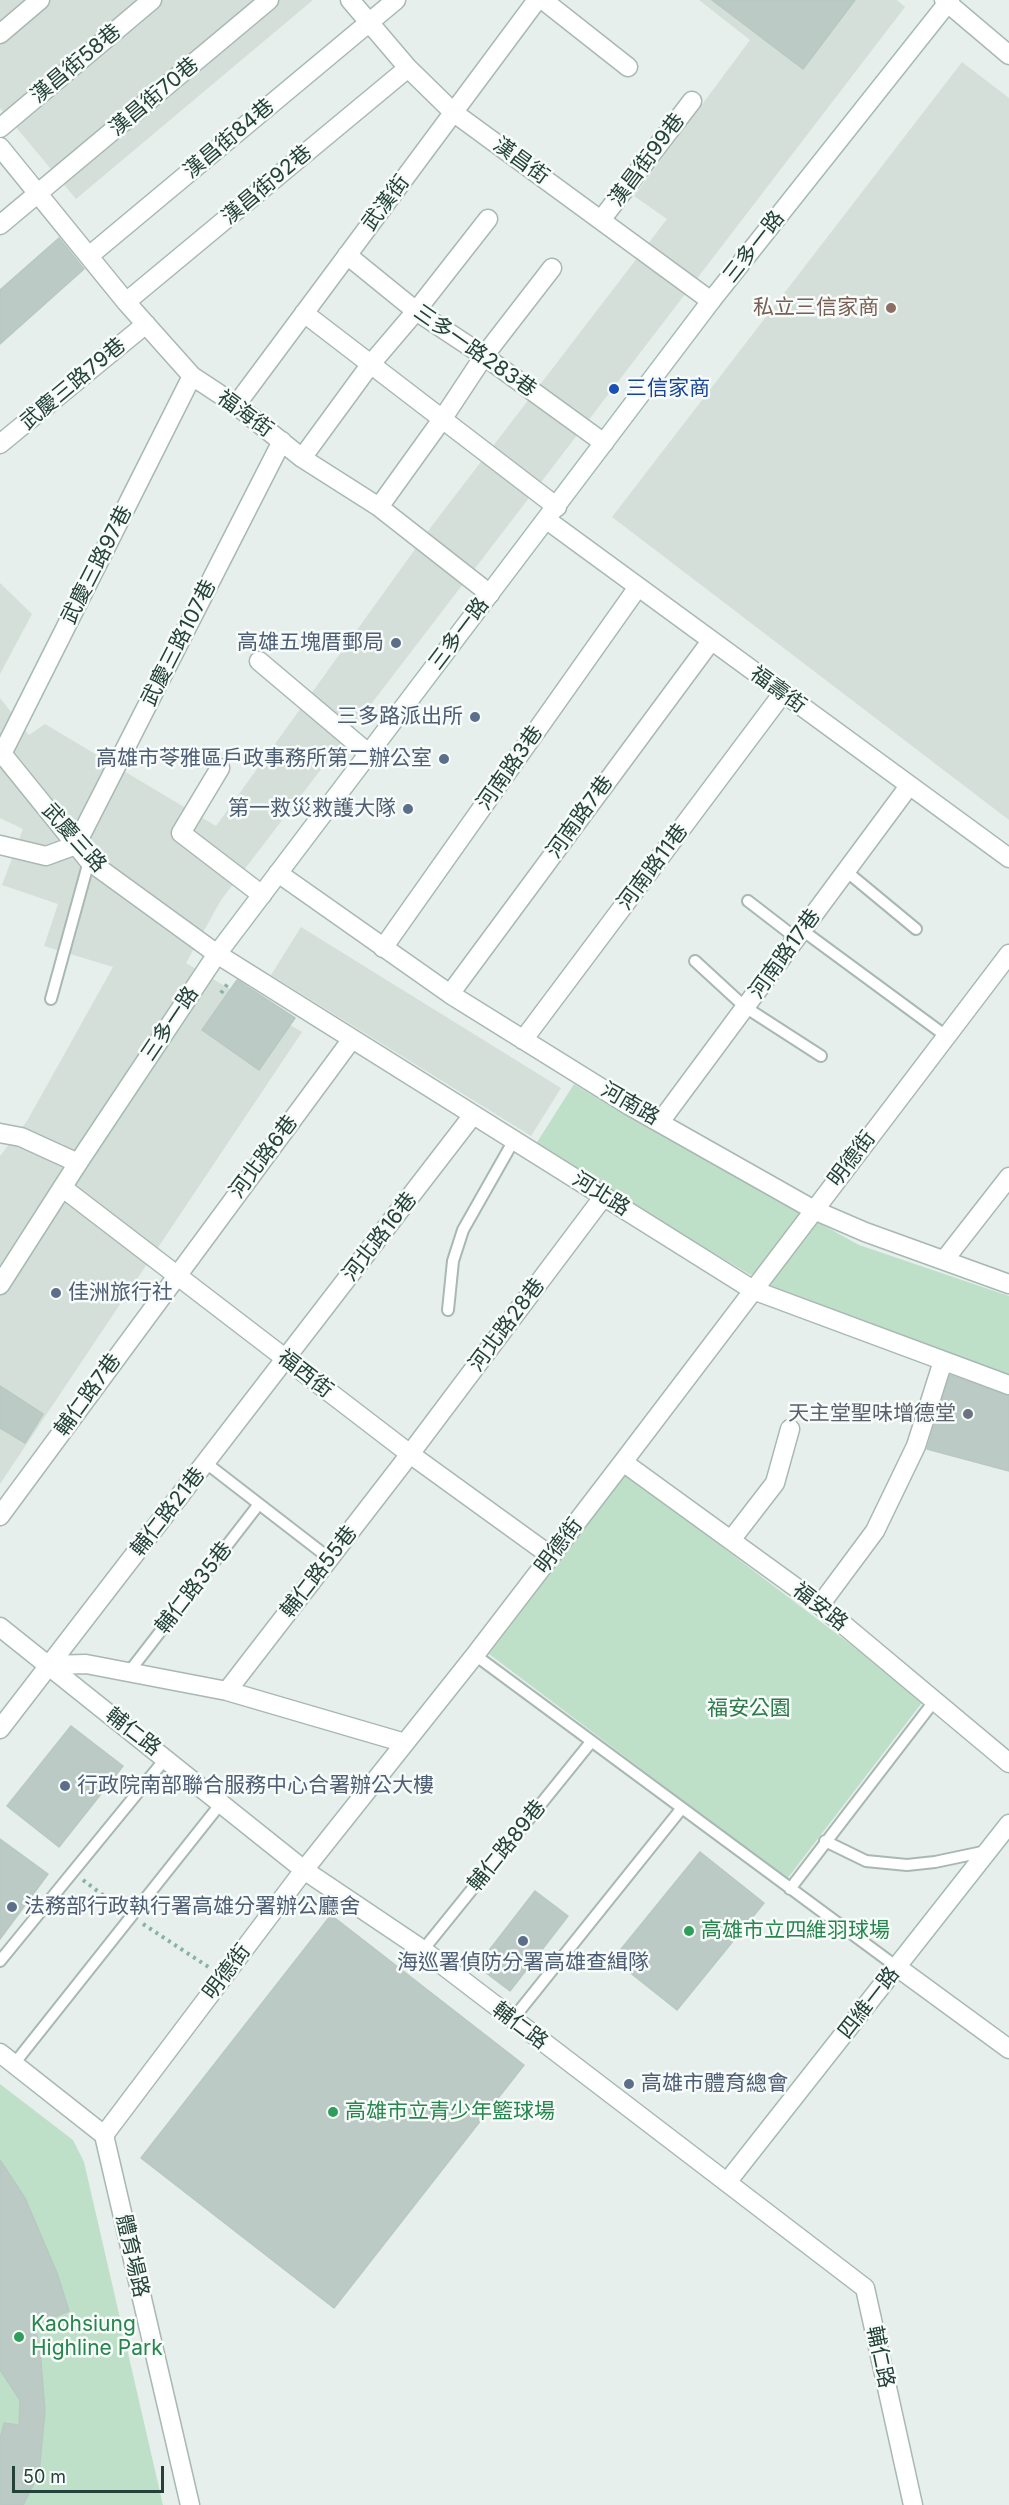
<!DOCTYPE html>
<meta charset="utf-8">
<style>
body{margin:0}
#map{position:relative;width:1009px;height:2505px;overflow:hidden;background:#e6efeb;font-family:Inter,sans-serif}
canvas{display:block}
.scale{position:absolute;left:12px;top:2466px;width:152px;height:27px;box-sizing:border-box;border:3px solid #24423a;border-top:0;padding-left:8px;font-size:18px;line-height:21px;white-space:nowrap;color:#24423a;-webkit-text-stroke:4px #f7fbf9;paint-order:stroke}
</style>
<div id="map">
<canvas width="1009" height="2505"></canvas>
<div class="scale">50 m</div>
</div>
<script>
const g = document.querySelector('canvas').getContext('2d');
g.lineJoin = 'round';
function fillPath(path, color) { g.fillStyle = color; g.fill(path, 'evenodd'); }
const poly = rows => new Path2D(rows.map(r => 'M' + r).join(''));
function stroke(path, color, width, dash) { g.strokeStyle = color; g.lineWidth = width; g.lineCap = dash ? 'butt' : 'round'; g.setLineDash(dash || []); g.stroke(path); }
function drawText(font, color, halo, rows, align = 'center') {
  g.font = font + ' Inter,"Noto Sans TC",sans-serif'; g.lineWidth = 5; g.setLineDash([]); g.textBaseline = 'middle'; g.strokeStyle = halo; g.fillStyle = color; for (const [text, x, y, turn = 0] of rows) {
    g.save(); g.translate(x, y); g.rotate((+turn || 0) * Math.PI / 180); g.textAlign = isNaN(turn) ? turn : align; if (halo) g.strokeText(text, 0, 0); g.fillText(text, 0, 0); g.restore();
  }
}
fillPath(poly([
 [0,0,313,0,76,199,0,108],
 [699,0,897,0,905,7,221,900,186,963,302,1032,0,1484,0,1156,27,1121,113,967,44,946,58,904,2,885,23,829,0,818,0,698,29,735,45,724,216,826,431,527,667,219,634,196,750,40],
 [962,62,1009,98,1009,820,612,517],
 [0,583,32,614,0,674],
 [301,927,561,1088,531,1136,271,975]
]), '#d4dfda');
fillPath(poly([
 [574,1084,630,1118,859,1245,1009,1296,1009,1375,878,1330,766,1284,534,1147],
 [626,1474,924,1700,787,1879,489,1654],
 [0,2084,73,2140,84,2162,163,2505,0,2505]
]), '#bfe0c8');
const building = poly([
 [712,0,855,0,803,69,712,0],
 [59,238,84,269,0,344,0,290,59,238],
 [237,980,295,1018,259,1070,202,1030,237,980],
 [950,1375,1009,1396,1009,1471,927,1449,950,1375],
 [0,1386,43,1414,25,1443,0,1428,0,1386],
 [71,1726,123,1766,59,1847,7,1806,71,1726],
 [0,1839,48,1874,0,1939,0,1839],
 [700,1852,764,1903,677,2010,613,1959,700,1852],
 [535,1891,568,1916,510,1991,477,1966,535,1891],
 [331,1915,524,2065,334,2308,141,2158,331,1915],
 [0,2160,25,2198,57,2273,69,2311,34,2325,40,2349,45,2411,39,2474,23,2505,0,2505,0,2439,4,2423,19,2425,20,2400,0,2370,0,2160]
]);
fillPath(building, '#bbcac4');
stroke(building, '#b8c9c2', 1.5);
const lane = poly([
 [846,871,916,929],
 [748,901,796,938],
 [802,930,946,1036],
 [695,961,745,1007,821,1056],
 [51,999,89,861],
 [448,1310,453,1261,463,1230,514,1140],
 [206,1463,329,1558],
 [475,1655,897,1967],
 [129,1672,259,1504],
 [825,1841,866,1861,907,1865,935,1862,987,1851],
 [790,1889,935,1700],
 [423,1950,591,1742],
 [0,1961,166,1758],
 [512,2020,682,1808],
 [14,2064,222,1802]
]);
const street = poly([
 [350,0,408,68,453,112,711,301],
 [543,0,628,67],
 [944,0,1009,55],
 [0,34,40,0],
 [0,128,152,0],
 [0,147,126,302,192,376,236,405,302,458,379,507,490,594],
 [601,220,692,101],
 [0,225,269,0],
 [347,255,416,311,484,356,604,443],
 [89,256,396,0],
 [126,302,408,68],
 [304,313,557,507],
 [236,405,537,0],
 [0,444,146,324],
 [302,458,370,365,416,311,488,219],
 [379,507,443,418,484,356,552,268],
 [547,520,1009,858],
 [259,661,368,753],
 [0,751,89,861,217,954,753,1290,1009,1385],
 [2,754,192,376],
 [220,768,181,833,262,895],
 [0,845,46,856,76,845,282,441],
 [278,873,450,994,630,1106,814,1210,865,1232,1009,1284],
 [383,948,638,587],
 [450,994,711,641],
 [523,1040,783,693],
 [660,1122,909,786],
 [0,1133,21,1137,78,1163],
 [63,1188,410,1454,551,1556],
 [945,1259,1009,1177],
 [623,1462,820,1605,1009,1763],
 [0,1516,352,1039],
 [731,1540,775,1483,790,1429],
 [820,1605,875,1531,916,1446,943,1361],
 [0,1627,304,1870,423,1950,865,2288,913,2505],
 [49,1665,86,1664,227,1691,405,1743],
 [227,1691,410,1454,604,1196],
 [0,1729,473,1115],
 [897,1967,1009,2049],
 [0,2053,104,2135,190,2505],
 [104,2135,304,1870,475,1655,623,1462,1009,954]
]);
const secondary = poly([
 [0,1285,78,1163,217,954,711,301,950,0],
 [728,2181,1009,1824]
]);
stroke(lane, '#a8b8b2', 14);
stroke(street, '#a8b8b2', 21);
stroke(secondary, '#a4bbb3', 21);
stroke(poly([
 [221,993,229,982],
 [83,1880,120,1908],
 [143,1924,210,1968]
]), '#86b3a5', 4, [3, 4.5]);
stroke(lane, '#fff', 10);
stroke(street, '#fff', 18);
stroke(secondary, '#fff', 18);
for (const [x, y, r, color] of [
 [891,308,6,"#8d6e63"],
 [614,389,6,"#1a4fb4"],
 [396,643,6,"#5c6f8a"],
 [475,717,6,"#5c6f8a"],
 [444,759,6,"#5c6f8a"],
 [408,809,6,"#5c6f8a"],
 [56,1293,6,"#5c6f8a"],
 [968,1414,6,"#6b7280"],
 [65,1786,6,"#5c6f8a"],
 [12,1907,6,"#5c6f8a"],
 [689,1931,6,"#2e9e5b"],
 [523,1941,6,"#5c6f8a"],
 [629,2084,6,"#5c6f8a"],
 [333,2112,6,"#2e9e5b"],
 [19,2337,6,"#2e9e5b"]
]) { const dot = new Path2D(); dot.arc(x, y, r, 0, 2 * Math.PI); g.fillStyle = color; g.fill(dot); stroke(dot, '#f7fbf9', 2); }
drawText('21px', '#24423a', '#f7fbf9', [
 ["漢昌街58巷",76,64,-40],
 ["漢昌街70巷",154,97,-40],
 ["漢昌街84巷",229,139,-40],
 ["漢昌街99巷",647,160,-53],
 ["漢昌街",521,161,36],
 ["漢昌街92巷",267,185,-40],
 ["武漢街",386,203,-53],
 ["三多一路",754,247,-52],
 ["三多一路283巷",475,351,35],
 ["武慶三路79巷",73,384,-40],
 ["福海街",245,414,36],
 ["武慶三路97巷",97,565,-63],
 ["三多一路",459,634,-53],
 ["武慶三路107巷",179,643,-63],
 ["福壽街",778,690,36],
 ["河南路3巷",510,768,-55],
 ["河南路7巷",580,817,-54],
 ["武慶三路",74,838,48],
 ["河南路11巷",653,867,-53],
 ["河南路17巷",785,954,-54],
 ["三多一路",170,1024,-56],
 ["河南路",630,1104,30],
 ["河北路6巷",264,1157,-53],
 ["明德街",852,1159,-53],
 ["河北路",601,1194,32],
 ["河北路16巷",380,1237,-52],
 ["河北路28巷",507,1325,-53],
 ["福西街",305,1374,38],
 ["輔仁路7巷",88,1395,-54],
 ["輔仁路21巷",168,1512,-52],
 ["明德街",559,1546,-53],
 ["輔仁路55巷",319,1572,-52],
 ["輔仁路35巷",194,1588,-52],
 ["福安路",820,1607,38],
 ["輔仁路",133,1732,38],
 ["輔仁路89巷",507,1846,-51],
 ["明德街",227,1972,-53],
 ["四維一路",869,2003,-52],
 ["輔仁路",520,2026,37],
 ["體育場路",132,2256,77],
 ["輔仁路",880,2357,78]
]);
drawText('21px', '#785e54', '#f7fbf9', [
 ["私立三信家商",879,308]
], 'right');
drawText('21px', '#164399', '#f7fbf9', [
 ["三信家商",626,389]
], 'left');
drawText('21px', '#4e5e75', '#f7fbf9', [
 ["高雄五塊厝郵局",384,643],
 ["三多路派出所",463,717],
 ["高雄市苓雅區戶政事務所第二辦公室",432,759],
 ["第一救災救護大隊",396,809],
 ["佳洲旅行社",68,1293,"left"],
 ["行政院南部聯合服務中心合署辦公大樓",77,1786,"left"],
 ["法務部行政執行署高雄分署辦公廳舍",24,1907,"left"],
 ["海巡署偵防分署高雄查緝隊",523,1963,"center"],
 ["高雄市體育總會",641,2084,"left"]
], 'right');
drawText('21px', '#5b616d', '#f7fbf9', [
 ["天主堂聖味增德堂",956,1414]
], 'right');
drawText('21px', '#2d7a4b', '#f7fbf9', [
 ["福安公園",749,1709]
]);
drawText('21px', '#27864d', '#f7fbf9', [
 ["高雄市立四維羽球場",701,1931],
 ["高雄市立青少年籃球場",345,2112],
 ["Kaohsiung",31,2325],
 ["Highline Park",31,2349]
], 'left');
</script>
